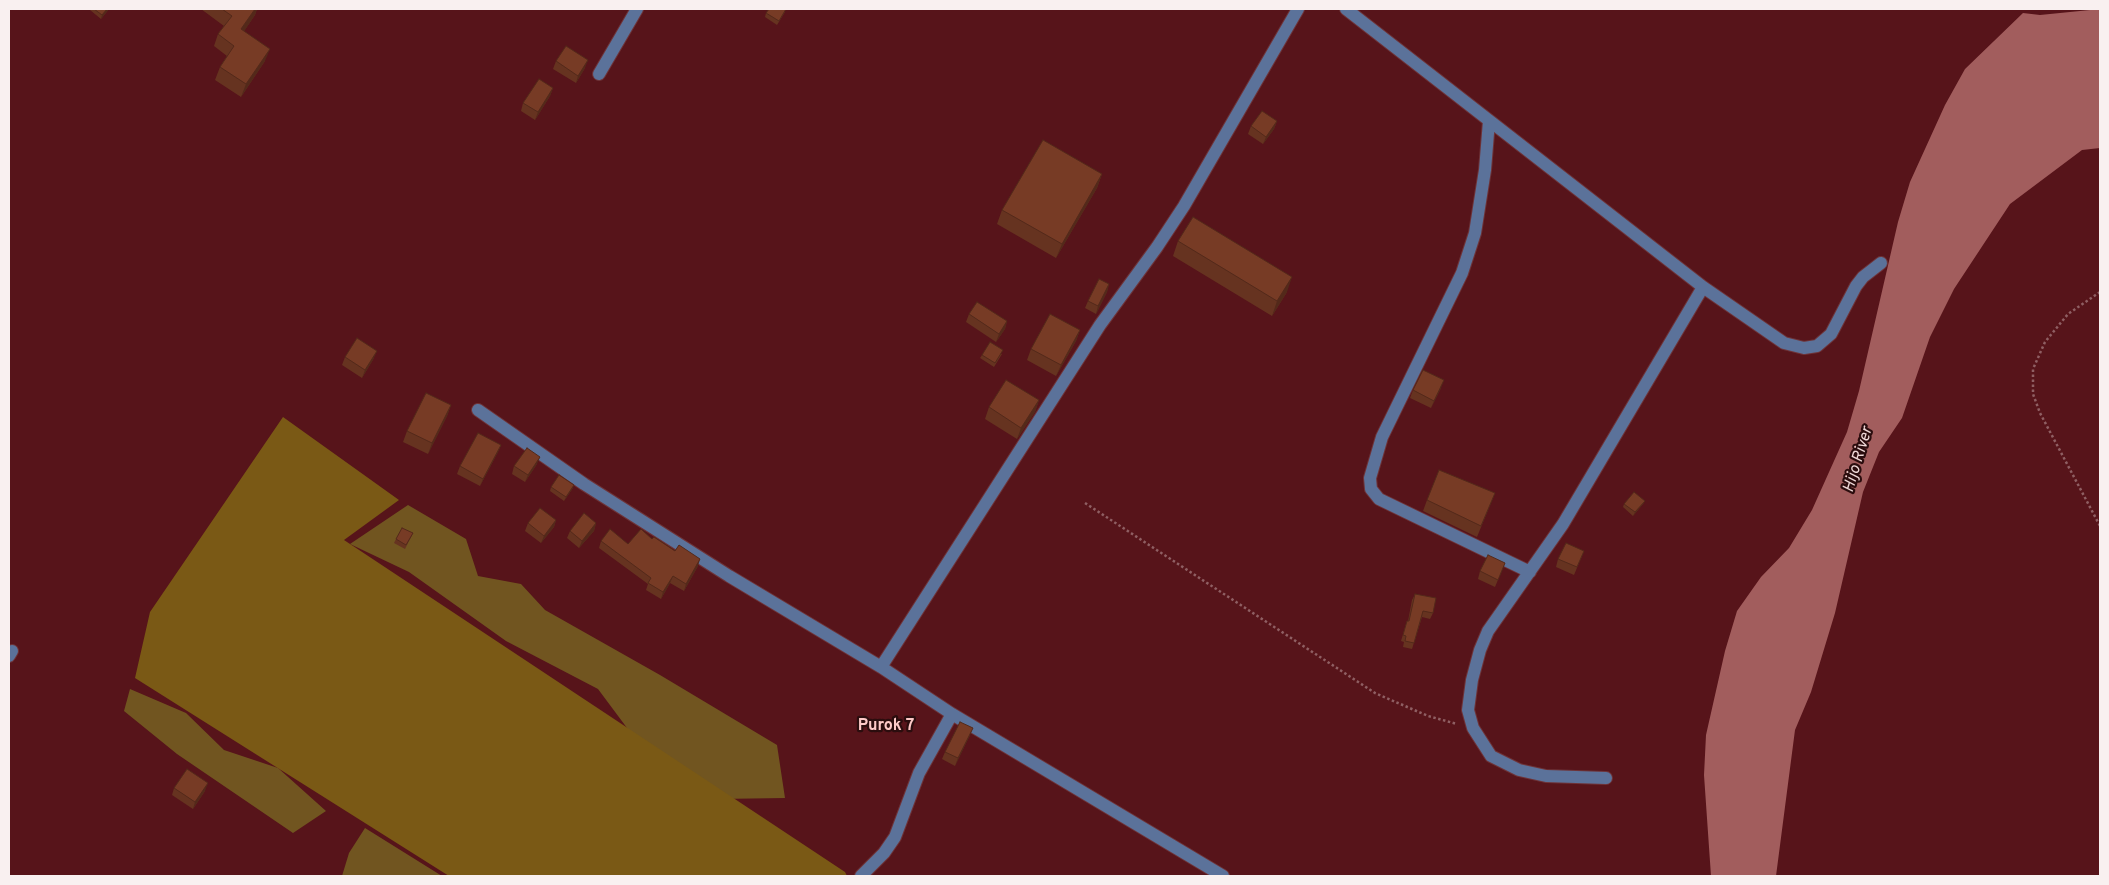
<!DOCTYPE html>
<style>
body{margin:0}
#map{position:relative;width:2109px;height:885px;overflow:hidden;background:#57141a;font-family:Overpass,sans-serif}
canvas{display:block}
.frame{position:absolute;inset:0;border:10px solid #f9f0f0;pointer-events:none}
</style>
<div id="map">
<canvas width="2109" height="885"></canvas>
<div class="frame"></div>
</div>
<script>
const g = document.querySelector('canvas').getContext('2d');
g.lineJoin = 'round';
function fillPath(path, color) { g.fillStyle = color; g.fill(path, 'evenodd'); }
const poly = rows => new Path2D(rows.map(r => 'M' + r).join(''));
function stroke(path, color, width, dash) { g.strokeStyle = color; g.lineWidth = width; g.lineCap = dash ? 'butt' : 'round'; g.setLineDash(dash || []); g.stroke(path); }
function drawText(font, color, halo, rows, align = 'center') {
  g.font = font + ' Overpass,sans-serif'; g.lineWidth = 4.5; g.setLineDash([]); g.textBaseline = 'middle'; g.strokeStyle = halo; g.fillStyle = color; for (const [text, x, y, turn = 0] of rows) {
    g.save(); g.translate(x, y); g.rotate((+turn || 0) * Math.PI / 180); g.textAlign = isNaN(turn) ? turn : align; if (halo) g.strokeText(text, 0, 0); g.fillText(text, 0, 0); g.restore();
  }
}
fillPath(poly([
 [408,505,466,539,478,576,521,584,545,610,660,675,777,745,785,798,718,799,633,736,598,689,506,641,409,572,350,544],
 [130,689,186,713,224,750,278,768,326,811,293,833,177,754,124,711],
 [365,828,442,876,342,876,349,853]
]), '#715520');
fillPath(poly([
 [283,417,399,500,344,540,845,872,847,876,449,876,135,678,150,612]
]), '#7a5915');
fillPath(poly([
 [2100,9,2100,148,2082,150,2010,204,1954,289,1930,337,1902,418,1879,452,1863,492,1835,613,1811,692,1795,730,1776,876,1711,876,1704,775,1706,735,1725,651,1737,611,1761,577,1789,548,1812,510,1847,432,1859,391,1898,222,1910,182,1945,105,1965,69,2023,13,2040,15]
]), '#a25d5d');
const minor = poly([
 [1346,9,1703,287,1784,343,1804,348,1817,346,1831,334,1856,286,1863,277,1881,263],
 [599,74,637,9],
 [1489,121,1485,170,1475,233,1462,273,1382,437,1370,478,1371,489,1379,499,1530,572],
 [478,410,584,484,729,576,881,667,952,714,1223,876],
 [9,656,12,651],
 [881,667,1100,325,1157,247,1184,206,1298,9],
 [1606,778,1546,776,1519,770,1491,756,1473,728,1468,710,1472,680,1480,650,1488,631,1563,524,1703,287],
 [861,876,884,853,895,837,919,773,952,714]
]);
stroke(minor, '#6e3338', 14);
stroke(poly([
 [2100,292,2068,314,2045,342,2033,369,2033,394,2040,413,2100,526],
 [1085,503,1375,693,1428,716,1457,724]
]), '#8f5f63', 2.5, [2.5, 2.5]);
stroke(minor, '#5b729a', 12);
fillPath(poly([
 [90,9,109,9,101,19,90,10],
 [201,9,257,9,255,15,244,31,265,61,241,97,215,80,220,67,227,56,214,46,218,34,224,26],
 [785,12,777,25,765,17,766,13],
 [556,61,585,68,576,83,553,69],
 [553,88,550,96,535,120,521,111,523,103],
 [1277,121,1274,129,1263,144,1248,134,1251,126],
 [1102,174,1097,188,1056,258,997,224,1002,210],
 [1178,241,1287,292,1272,316,1173,256],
 [1109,284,1107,292,1096,314,1085,308,1088,301],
 [969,314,1007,321,1005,329,996,342,966,322],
 [1080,330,1076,341,1056,376,1027,360,1031,349],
 [1002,354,994,367,980,358,982,355],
 [345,357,374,358,362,378,342,365],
 [1441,388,1431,408,1410,398,1413,390],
 [1039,400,1035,412,1017,439,985,419,989,407],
 [451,405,447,416,428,454,403,442,407,431],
 [501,445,498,452,480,486,457,474,460,466],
 [537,464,525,482,512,474,514,466],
 [551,487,573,488,564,501,550,491],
 [1495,493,1477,537,1423,511,1427,500],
 [1645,501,1643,504,1633,516,1623,507,1624,504],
 [556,520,554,527,541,543,525,531,528,523],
 [596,523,594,531,579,548,567,538,570,531],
 [413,533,405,549,394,543,396,539],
 [652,539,698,566,684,591,670,583,661,599,646,590,648,584,599,548,601,541,628,544],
 [1584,551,1574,575,1556,567,1558,559],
 [1505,563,1495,587,1478,579,1480,571],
 [1415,594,1433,613,1430,619,1422,617,1412,649,1403,647,1404,642,1401,641,1407,621,1408,621,1412,600],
 [970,735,955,766,942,759,945,752],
 [174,788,205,791,193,809,172,795]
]), '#663320');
fillPath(poly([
 [107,9,109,9,101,19,102,15],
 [255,9,257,9,255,15,237,42,241,29],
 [270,49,265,61,241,97,246,84],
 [588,60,585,68,576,83,578,76],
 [553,88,550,96,535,120,538,112],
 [1277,121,1274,129,1263,144,1266,137],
 [1102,174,1097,188,1056,258,1062,244],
 [1292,277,1287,292,1272,316,1277,301],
 [1109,284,1107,292,1096,314,1098,306],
 [1007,321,1005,329,996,342,999,334],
 [1080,330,1076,341,1056,376,1061,365],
 [377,351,374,358,362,378,365,370],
 [1444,380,1441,388,1431,408,1434,401],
 [1039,400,1035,412,1017,439,1021,428],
 [451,405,447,416,428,454,432,443],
 [501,445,498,452,480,486,483,479],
 [540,457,537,464,525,482,528,475],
 [574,485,573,488,564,501,566,497],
 [1645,501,1643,504,1633,516,1635,512],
 [556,520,554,527,541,543,544,536],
 [596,523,594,531,579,548,582,541],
 [700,559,698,566,684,591,686,584],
 [673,576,670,583,661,599,663,592],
 [973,728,970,735,955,766,958,758],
 [208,783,205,791,193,809,195,802]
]), '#53291a');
const building = poly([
 [94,9,107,9,102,15,94,9],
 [222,9,255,9,241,29,270,49,246,84,220,67,234,46,218,34,232,16,222,9],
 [769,9,786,9,779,21,766,13,769,9],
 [566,46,588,60,578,76,556,61,566,46],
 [539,79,553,88,538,112,523,103,539,79],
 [1262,111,1277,121,1266,137,1251,126,1262,111],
 [1043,140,1102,174,1062,244,1002,210,1043,140],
 [1193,217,1292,277,1277,301,1178,241,1193,217],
 [1099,279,1109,284,1098,306,1088,301,1099,279],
 [977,302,1007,321,999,334,969,314,977,302],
 [1050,314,1080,330,1061,365,1031,349,1050,314],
 [357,338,377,351,365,370,345,357,357,338],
 [990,342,1003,350,995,363,982,355,990,342],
 [1423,370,1444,380,1434,401,1413,390,1423,370],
 [1006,380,1039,400,1021,428,989,407,1006,380],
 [426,393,451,405,432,443,407,431,426,393],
 [478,433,501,445,483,479,460,466,478,433],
 [527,448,540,457,528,475,514,466,527,448],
 [1439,470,1495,493,1481,526,1427,500,1439,470],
 [559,475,574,485,566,497,551,487,559,475],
 [1634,492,1645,501,1635,512,1624,504,1634,492],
 [540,508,556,520,544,536,528,523,540,508],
 [584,513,596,523,582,541,570,531,584,513],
 [402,528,413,533,406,545,396,539,402,528],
 [610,529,628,544,641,529,652,539,654,537,675,551,679,545,700,559,686,584,673,576,663,592,648,583,651,578,601,541,610,529],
 [1566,543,1584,551,1577,567,1558,559,1566,543],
 [1488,555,1505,563,1498,580,1480,571,1488,555],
 [1415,594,1436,598,1433,613,1423,611,1414,643,1405,641,1406,636,1403,635,1407,621,1409,621,1415,594],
 [960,722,973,728,958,758,945,752,960,722],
 [187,769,208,783,195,802,174,788,187,769]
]);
fillPath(building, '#773b25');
stroke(building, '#53291a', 1);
drawText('italic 16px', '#f0dad9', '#2b0d0e', [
 ["Hijo River",1859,460,-73]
]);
drawText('bold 16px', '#fdc9c7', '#2b0d0e', [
 ["Purok 7",886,727]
]);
</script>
